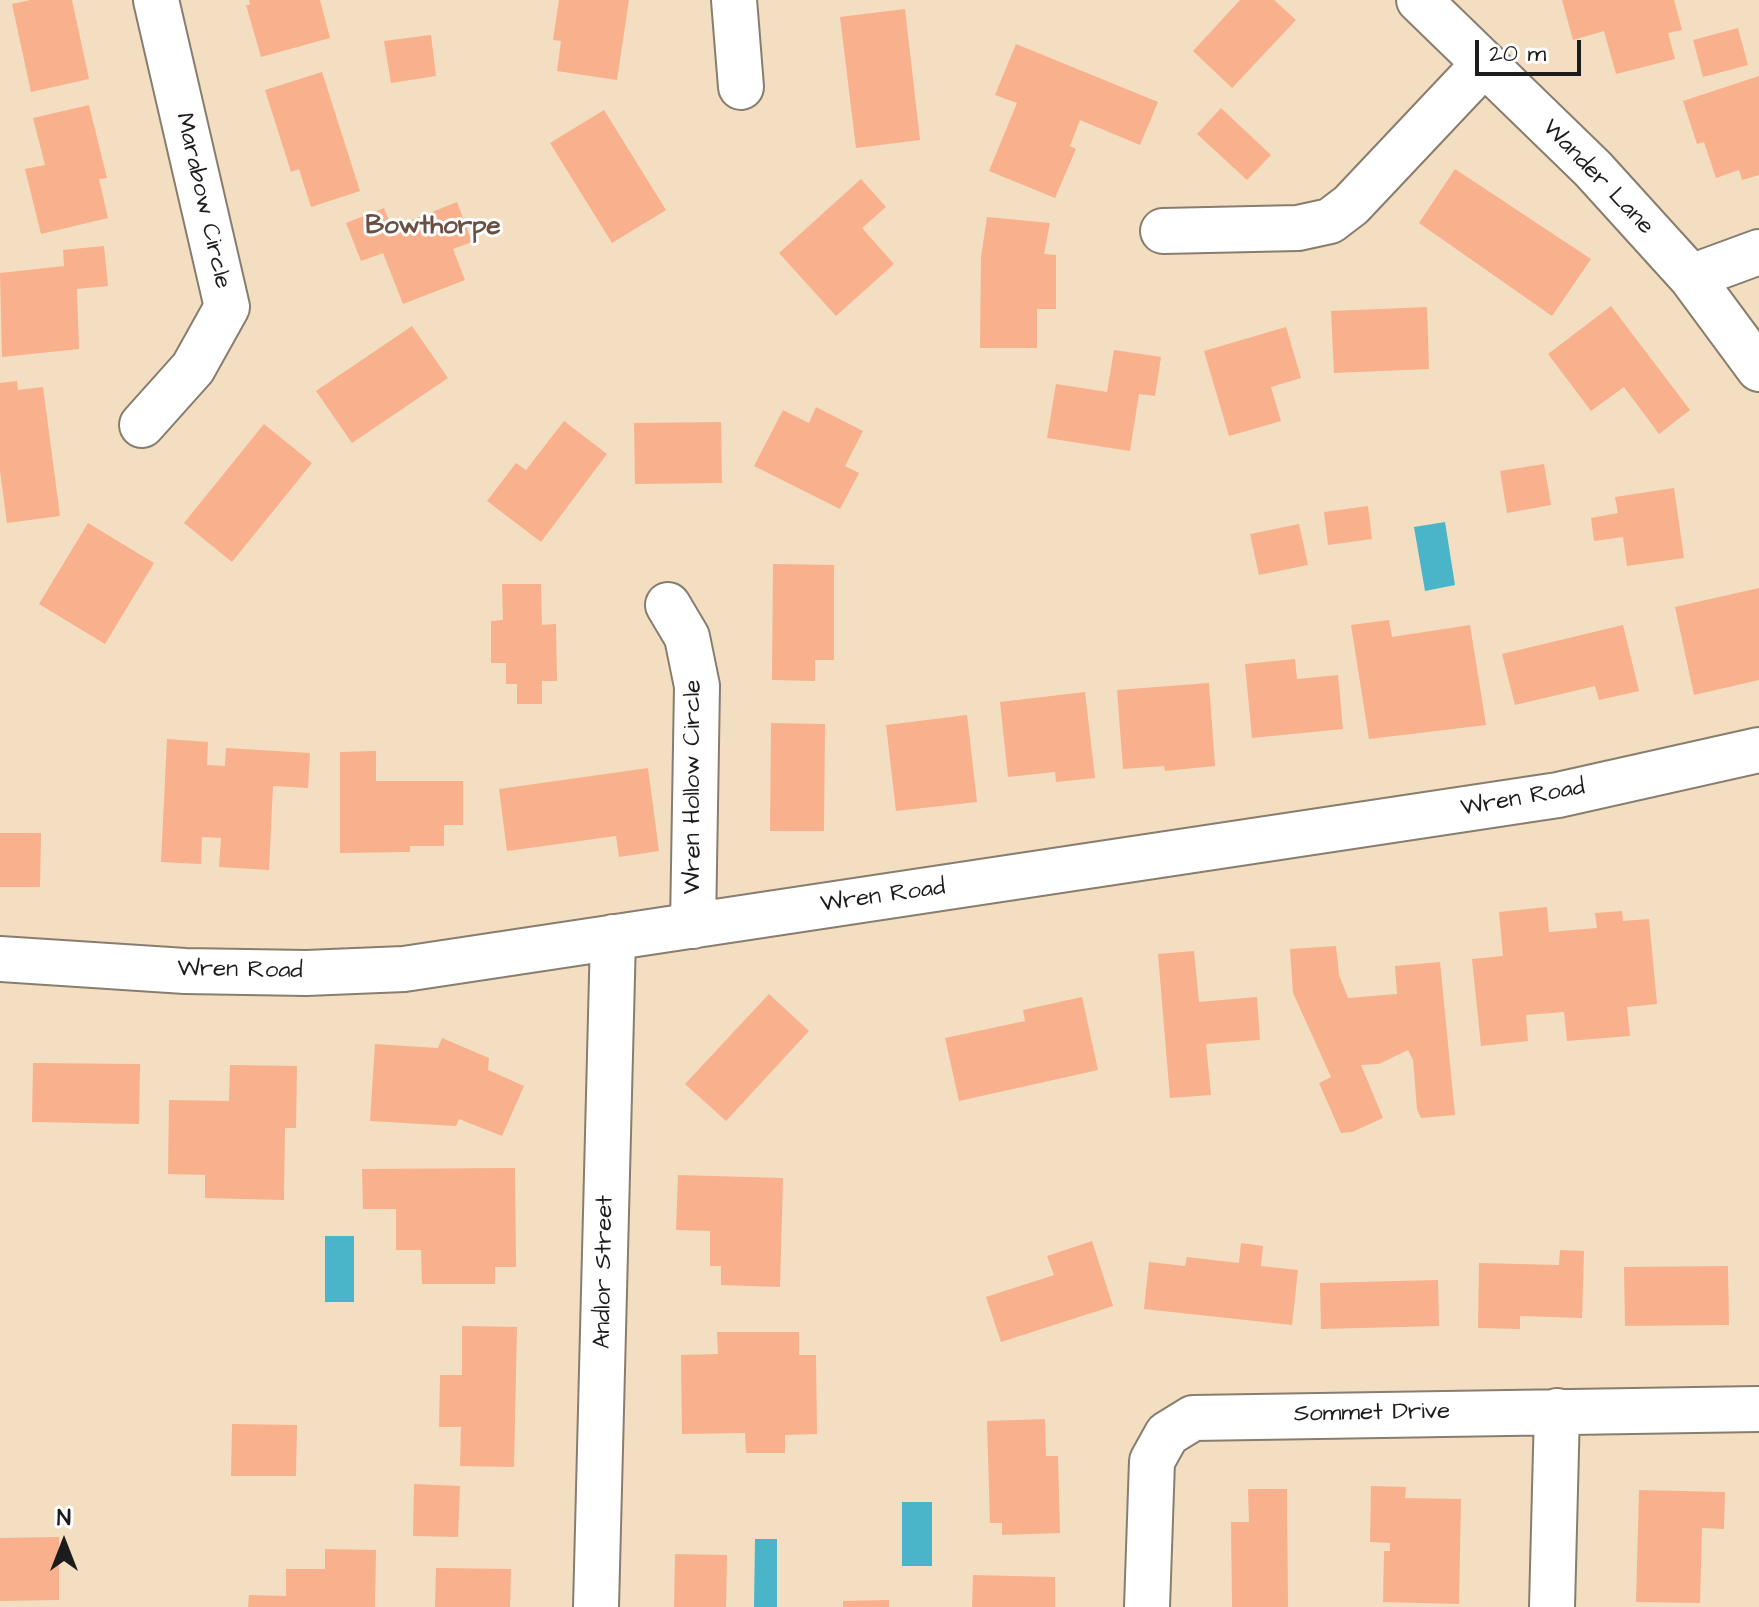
<!DOCTYPE html>
<style>
body{margin:0}
#map{position:relative;width:1759px;height:1607px;overflow:hidden;background:#f3dec1;font-family:"Architects Daughter",sans-serif}
canvas{display:block}
.north{position:absolute;left:24px;top:1503px;width:80px;height:80px;-webkit-text-stroke:6px #fff;paint-order:stroke;rotate:0deg;font-size:22px;font-weight:700;line-height:32px;text-align:center;color:#1c1c1c}
.north::after{content:'';display:block;margin:auto;width:28px;height:36px;background:#1c1c1c;clip-path:polygon(50% 0,100% 100%,50% 72%,0 100%)}
.scale{position:absolute;left:1475px;top:40px;width:106px;height:36px;box-sizing:border-box;border:4px solid #1c1c1c;border-top:0;padding-left:10px;font-size:24px;line-height:28px;white-space:nowrap;color:#1c1c1c;-webkit-text-stroke:6px #fff;paint-order:stroke}
</style>
<div id="map">
<canvas width="1759" height="1607"></canvas>
<div class="north">N</div>
<div class="scale">20 m</div>
</div>
<script>
const g = document.querySelector('canvas').getContext('2d');
g.lineJoin = 'round';
function fillPath(path, color) { g.fillStyle = color; g.fill(path, 'evenodd'); }
const poly = rows => new Path2D(rows.map(r => 'M' + r).join(''));
function stroke(path, color, width, dash) { g.strokeStyle = color; g.lineWidth = width; g.lineCap = dash ? 'butt' : 'round'; g.setLineDash(dash || []); g.stroke(path); }
function drawText(font, color, halo, rows, align = 'center') {
  g.font = font + ' "Architects Daughter",sans-serif'; g.lineWidth = 6; g.setLineDash([]); g.textBaseline = 'middle'; g.strokeStyle = halo; g.fillStyle = color; for (const [text, x, y, turn = 0] of rows) {
    g.save(); g.translate(x, y); g.rotate((+turn || 0) * Math.PI / 180); g.textAlign = isNaN(turn) ? turn : align; if (halo) g.strokeText(text, 0, 0); g.fillText(text, 0, 0); g.restore();
  }
}
fillPath(poly([
 [1445,522,1455,585,1425,591,1414,527],
 [325,1236,354,1236,354,1302,325,1302],
 [902,1502,932,1502,932,1566,902,1566],
 [755,1539,777,1539,777,1607,754,1607]
]), '#4ab4c8');
fillPath(poly([
 [30,0,72,0,89,79,31,92,12,4],
 [249,0,320,0,330,38,261,57,246,5,250,5],
 [559,0,629,0,617,80,557,71,561,41,553,40],
 [1240,0,1274,0,1296,20,1232,88,1193,51],
 [1562,0,1674,0,1682,30,1668,33,1675,59,1616,74,1604,31,1573,40],
 [905,9,920,140,856,148,840,17],
 [1738,28,1748,65,1703,77,1693,40],
 [431,35,436,76,391,83,384,41],
 [1016,44,1158,102,1140,145,1080,120,1070,146,1076,149,1055,198,989,171,1017,103,995,95],
 [322,72,360,191,311,207,299,169,291,172,265,90],
 [1759,76,1759,175,1742,180,1739,170,1716,178,1704,142,1697,144,1683,101],
 [89,105,107,178,99,179,108,218,41,234,25,169,45,165,33,118],
 [1221,108,1271,155,1247,180,1197,134],
 [604,110,666,210,612,243,550,143],
 [1455,169,1591,259,1552,316,1419,223],
 [861,179,886,207,862,228,894,264,836,316,779,253],
 [457,202,472,242,453,249,465,280,403,304,383,253,361,261,346,223,384,208,392,228],
 [987,217,1050,223,1044,254,1056,255,1056,309,1037,309,1037,348,980,348,981,257],
 [104,246,108,286,77,289,79,349,2,357,0,273,64,266,63,250],
 [1611,306,1690,410,1659,434,1624,387,1591,411,1548,354],
 [1427,307,1429,369,1334,373,1331,311],
 [412,326,448,378,352,443,316,391],
 [1286,327,1301,378,1271,387,1281,421,1229,436,1204,351],
 [1114,350,1161,357,1155,396,1139,394,1130,451,1047,438,1056,384,1107,392],
 [17,381,18,390,43,387,60,516,7,523,0,471,0,383],
 [816,407,863,431,845,466,859,473,840,509,754,466,783,410,809,423],
 [564,421,607,454,541,542,487,501,516,463,526,470],
 [721,422,722,483,635,484,634,423],
 [264,424,312,463,232,562,184,523],
 [1544,464,1551,505,1507,513,1500,471],
 [1674,488,1684,558,1627,566,1623,537,1594,541,1591,518,1618,513,1615,497],
 [1368,506,1372,539,1328,545,1324,512],
 [88,523,154,563,105,644,39,604],
 [1299,524,1308,565,1259,575,1250,534],
 [773,564,834,565,834,660,815,660,815,681,772,680],
 [502,584,541,584,542,625,556,624,557,681,542,681,542,704,517,704,517,684,506,684,506,663,491,663,491,621,503,620],
 [1759,588,1759,680,1694,695,1675,607],
 [1389,620,1392,637,1470,625,1486,725,1369,739,1351,625],
 [1623,625,1639,691,1599,700,1595,686,1515,705,1502,654],
 [1295,659,1297,679,1338,675,1343,729,1252,738,1245,664],
 [1209,683,1215,766,1165,771,1164,766,1123,769,1117,690],
 [1085,692,1095,778,1056,782,1055,772,1008,777,1000,702],
 [967,715,977,802,896,811,886,725],
 [771,723,825,724,824,831,770,831],
 [167,739,208,742,207,765,225,766,226,748,310,753,308,788,273,786,269,870,219,867,221,838,202,837,201,864,161,862],
 [376,751,376,781,463,781,463,825,444,825,444,846,410,846,410,852,340,853,340,752],
 [648,768,659,851,619,857,616,836,507,851,499,789],
 [0,833,41,833,40,887,0,887],
 [1547,907,1549,932,1597,928,1595,913,1622,911,1623,921,1649,919,1657,1004,1627,1007,1630,1036,1567,1041,1564,1012,1526,1015,1528,1041,1481,1046,1472,959,1503,956,1499,912],
 [1336,946,1339,975,1348,998,1397,994,1395,966,1440,962,1455,1115,1421,1118,1417,1109,1413,1060,1408,1050,1379,1064,1361,1065,1383,1118,1352,1132,1341,1133,1319,1083,1331,1077,1293,993,1290,949],
 [1194,951,1199,1002,1257,997,1260,1040,1206,1044,1211,1095,1170,1098,1158,954],
 [769,994,809,1031,726,1121,685,1084],
 [1082,997,1098,1070,959,1101,945,1038,1025,1021,1023,1010],
 [442,1038,489,1058,488,1070,524,1086,502,1136,459,1119,456,1126,370,1121,375,1044,438,1048],
 [33,1063,140,1064,139,1124,32,1122],
 [230,1065,297,1066,296,1128,285,1128,284,1200,205,1198,205,1175,168,1174,169,1100,229,1101],
 [515,1168,516,1267,495,1267,495,1284,422,1284,421,1250,396,1250,396,1209,363,1209,362,1169],
 [678,1175,783,1178,780,1287,721,1285,721,1266,710,1266,710,1231,676,1230],
 [1092,1241,1113,1306,1001,1342,986,1297,1054,1275,1047,1256],
 [1241,1243,1263,1246,1261,1266,1298,1270,1292,1325,1144,1309,1149,1262,1185,1266,1187,1257,1239,1263],
 [1560,1250,1584,1251,1582,1318,1520,1316,1520,1329,1478,1328,1479,1263,1559,1265],
 [1728,1266,1729,1325,1625,1326,1624,1267],
 [1438,1280,1439,1326,1321,1329,1320,1283],
 [462,1326,517,1327,514,1467,460,1466,461,1427,439,1427,440,1375,462,1375],
 [717,1332,799,1332,799,1355,816,1355,817,1434,785,1435,785,1453,746,1453,745,1433,682,1434,681,1355,718,1354],
 [1045,1419,1046,1456,1058,1456,1060,1533,1002,1535,1002,1523,990,1523,987,1421],
 [232,1424,297,1425,296,1476,231,1476],
 [414,1484,460,1486,458,1537,413,1536],
 [1371,1486,1406,1487,1405,1498,1461,1499,1459,1604,1383,1602,1384,1551,1390,1551,1390,1543,1370,1542],
 [1248,1489,1287,1489,1288,1607,1232,1607,1231,1522,1249,1522],
 [1639,1490,1725,1492,1724,1529,1702,1528,1700,1603,1636,1602],
 [59,1537,59,1600,0,1601,0,1538],
 [325,1549,376,1550,375,1607,248,1607,249,1595,286,1596,286,1569,325,1569],
 [675,1554,727,1555,726,1607,674,1607],
 [436,1568,511,1569,510,1607,435,1607],
 [973,1575,1055,1577,1055,1607,972,1607],
 [889,1600,889,1607,843,1607,843,1601]
]), '#f9b08c');
const minor = poly([
 [734,0,741,87],
 [1419,0,1593,169,1691,277,1759,369],
 [1163,231,1298,228,1330,221,1351,205,1484,64],
 [1691,277,1759,252],
 [142,425,193,368,227,307,156,0],
 [668,605,687,637,697,686,693,926],
 [0,959,185,971,306,973,404,969,1558,795,1759,750],
 [596,1607,613,937],
 [1147,1607,1152,1461,1167,1434,1193,1418,1759,1409],
 [1552,1607,1557,1411]
]);
stroke(minor, '#887d6e', 48);
stroke(minor, '#fff', 44);
drawText('24px', '#1c1c1c', '#fff', [
 ["Wander Lane",1597,178,46],
 ["Marabow Circle",202,201,77],
 ["Wren Hollow Circle",694,787,-90],
 ["Wren Road",1523,799,-10],
 ["Wren Road",883,897,-8],
 ["Wren Road",240,971,1],
 ["Andlor Street",605,1272,-89],
 ["Sommet Drive",1372,1414,-1]
]);
drawText('bold 26px', '#695043', '#fff', [
 ["Bowthorpe",433,228]
]);
</script>
